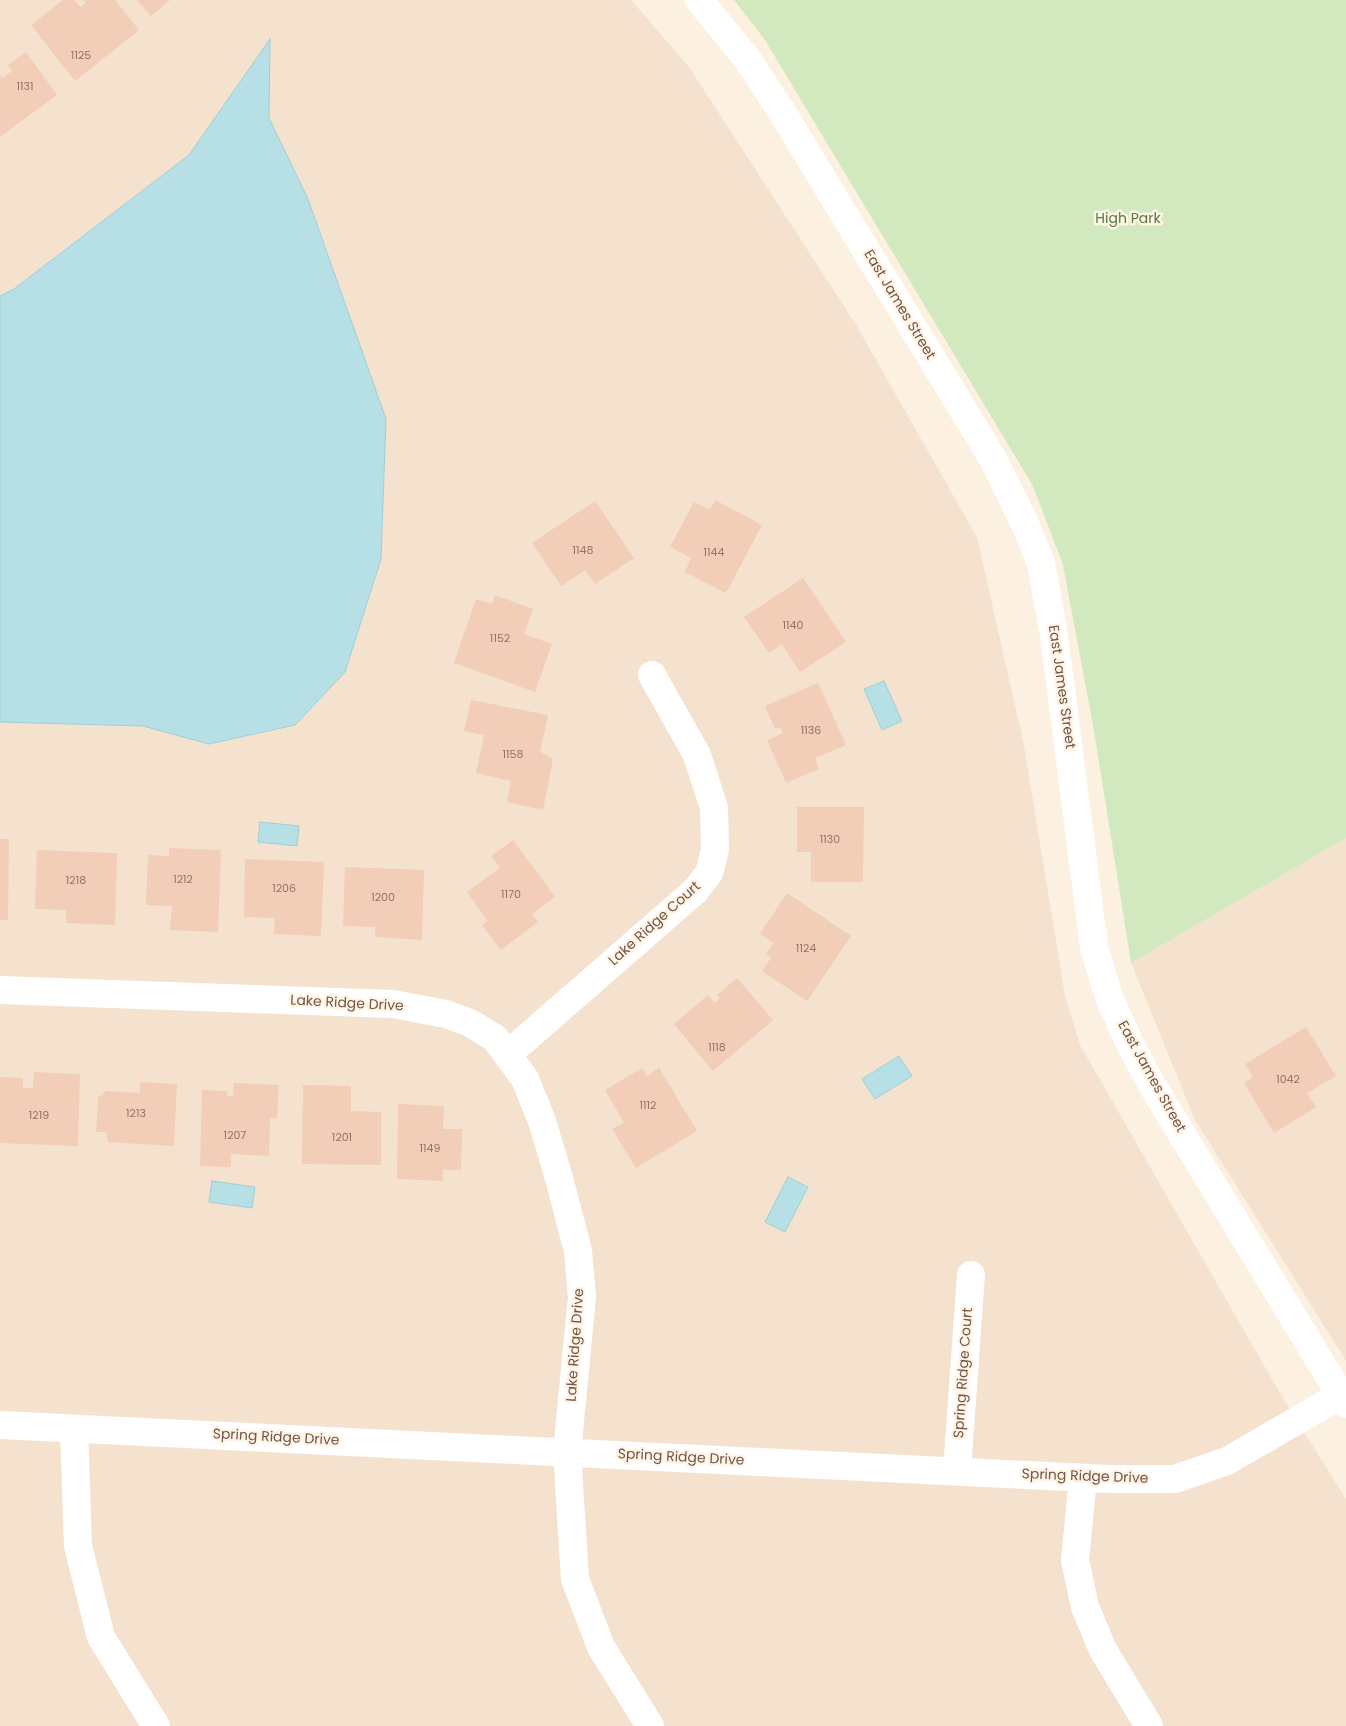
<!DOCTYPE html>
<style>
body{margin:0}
canvas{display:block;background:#fcf1e1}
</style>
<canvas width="1346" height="1726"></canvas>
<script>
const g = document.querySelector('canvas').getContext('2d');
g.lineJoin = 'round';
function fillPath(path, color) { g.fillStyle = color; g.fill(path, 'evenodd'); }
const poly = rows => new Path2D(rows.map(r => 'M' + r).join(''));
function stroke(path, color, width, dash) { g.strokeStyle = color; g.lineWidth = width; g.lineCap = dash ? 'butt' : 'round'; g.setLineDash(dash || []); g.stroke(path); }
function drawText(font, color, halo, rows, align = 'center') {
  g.font = font + ' Poppins,sans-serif'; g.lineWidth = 5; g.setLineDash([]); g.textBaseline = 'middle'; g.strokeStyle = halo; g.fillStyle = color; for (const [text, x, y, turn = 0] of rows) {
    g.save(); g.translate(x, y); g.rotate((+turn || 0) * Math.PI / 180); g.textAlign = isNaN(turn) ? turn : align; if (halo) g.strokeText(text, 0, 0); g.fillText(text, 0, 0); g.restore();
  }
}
fillPath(poly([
 [0,0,631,0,689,67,855,323,977,537,1024,745,1065,996,1080,1045,1284,1400,1346,1499,1346,1726,0,1726],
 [1346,838,1346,1361,1195,1120,1131,963]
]), '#f4e2cf');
fillPath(poly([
 [734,0,1346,0,1346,838,1131,963,1094,731,1063,565,1033,486,765,40]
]), '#d2e9c0');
const water = poly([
 [270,39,269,118,308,199,386,419,381,559,345,672,295,725,209,744,143,726,0,722,0,296,14,289,189,155,270,39],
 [884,681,902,721,882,730,864,689,884,681],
 [260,822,299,826,297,846,258,842,260,822],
 [899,1056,912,1076,875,1099,862,1079,899,1056],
 [788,1177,808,1187,785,1232,765,1222,788,1177],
 [212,1181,255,1187,252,1208,209,1202,212,1181]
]);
fillPath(water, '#b6e0e5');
stroke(water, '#9cd0d7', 1);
fillPath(poly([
 [63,0,74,0,80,7,86,3,84,0,115,0,139,30,75,81,31,25],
 [137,0,170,0,151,16],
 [26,52,57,95,0,137,0,75,2,78,12,71,8,65],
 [715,500,762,525,726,593,685,572,691,558,670,547,694,502,710,510],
 [595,501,634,558,595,584,585,570,561,586,532,543],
 [803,578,846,642,800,672,782,644,769,653,744,617],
 [495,595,533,609,524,634,552,644,535,692,454,663,476,599,492,604],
 [818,683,846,745,815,758,819,769,786,783,767,740,783,733,780,727,775,729,765,706],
 [471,700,548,715,540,752,553,759,543,810,507,802,511,781,476,773,484,735,464,731],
 [797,807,864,807,863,882,811,882,811,852,797,852],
 [0,839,9,839,8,920,0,920],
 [513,840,555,897,532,914,538,922,501,950,482,925,488,921,467,892,500,868,491,856],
 [169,848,221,850,218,932,170,930,172,906,146,905,148,855,169,856],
 [37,850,117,853,115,925,66,923,66,910,35,909],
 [245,859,324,862,321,936,274,934,275,918,244,917],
 [345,867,424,870,422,940,375,937,375,927,343,926],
 [787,893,851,936,807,1001,762,971,771,958,766,954,774,943,760,934],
 [737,978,773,1020,713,1071,674,1024,708,995,715,1003,720,998,717,995],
 [1306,1027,1336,1076,1307,1093,1316,1107,1274,1133,1244,1083,1253,1077,1245,1064],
 [642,1068,647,1076,659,1068,697,1131,636,1168,612,1129,624,1123,605,1090],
 [34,1072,80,1074,78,1146,0,1143,0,1077,23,1078,23,1088,33,1088],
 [140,1082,177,1084,174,1146,108,1142,106,1132,96,1132,98,1097,103,1095,106,1091,140,1093],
 [234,1083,279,1085,277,1118,270,1118,269,1156,231,1154,231,1167,200,1166,202,1090,227,1091,227,1096,233,1097],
 [303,1085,351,1086,351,1111,381,1112,381,1165,302,1164],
 [398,1104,444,1106,443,1129,462,1129,461,1170,443,1170,443,1181,397,1179]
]), '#f2cdb8');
stroke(poly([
 [699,0,748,60,785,117,993,459,1026,526,1041,563,1054,635,1094,947,1109,997,1130,1044,1152,1085,1346,1404],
 [0,990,393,1004,446,1014,470,1023,495,1038,525,1079,542,1121,559,1178,578,1251,582,1297,567,1452,575,1579,601,1647,650,1726],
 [507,1055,695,891,709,873,715,850,714,808,697,755,652,675],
 [0,1425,1109,1479,1175,1479,1227,1461,1341,1395],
 [74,1429,78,1546,101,1637,156,1726],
 [957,1471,971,1275],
 [1083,1478,1075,1560,1085,1607,1103,1650,1149,1726]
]), '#fff', 28);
drawText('11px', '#937464', null, [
 ["1125",81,56],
 ["1131",25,87],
 ["1148",583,551],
 ["1144",714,553],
 ["1140",793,626],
 ["1152",500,639],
 ["1136",811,731],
 ["1158",513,755],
 ["1130",830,840],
 ["1212",183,880],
 ["1218",76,881],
 ["1206",284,889],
 ["1170",511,895],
 ["1200",383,898],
 ["1124",806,949],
 ["1118",717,1048],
 ["1042",1288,1080],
 ["1112",648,1106],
 ["1213",136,1114],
 ["1219",39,1116],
 ["1207",235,1136],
 ["1201",342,1138],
 ["1149",430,1149]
]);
drawText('14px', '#537940', '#fff5e7', [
 ["High Park",1128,219]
]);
drawText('14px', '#735648', '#fff5e7', [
 ["East James Street",899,305,59],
 ["East James Street",1061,687,82],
 ["Lake Ridge Court",655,924,-42],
 ["Lake Ridge Drive",347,1004,3],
 ["East James Street",1151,1077,61],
 ["Lake Ridge Drive",576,1345,-86],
 ["Spring Ridge Court",964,1373,-86],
 ["Spring Ridge Drive",276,1438,3],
 ["Spring Ridge Drive",681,1458,3],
 ["Spring Ridge Drive",1085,1477,2]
]);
</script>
